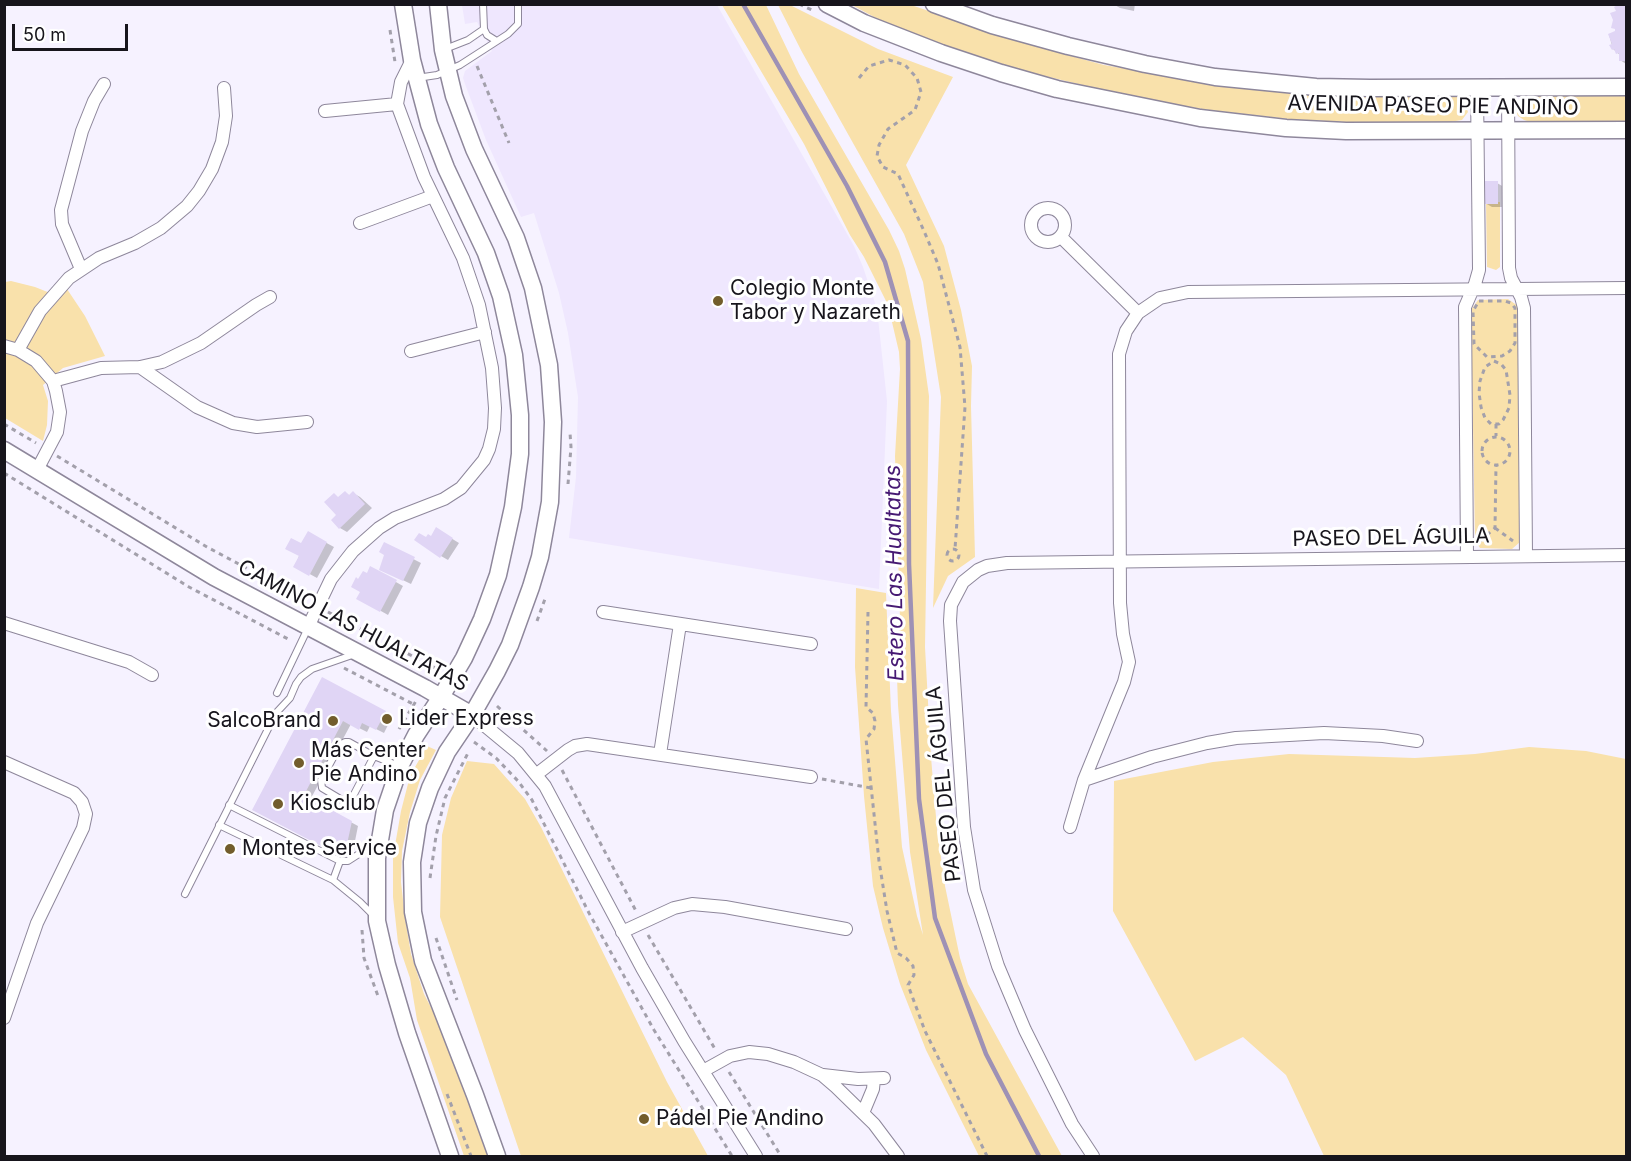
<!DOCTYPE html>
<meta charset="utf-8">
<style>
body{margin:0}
#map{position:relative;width:1631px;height:1161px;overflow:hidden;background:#f6f2ff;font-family:Inter,sans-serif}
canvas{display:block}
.frame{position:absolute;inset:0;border:6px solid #17151c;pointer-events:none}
.scale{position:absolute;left:12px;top:24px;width:116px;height:27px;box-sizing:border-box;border:3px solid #17151c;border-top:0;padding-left:8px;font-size:18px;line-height:21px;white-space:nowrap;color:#17151c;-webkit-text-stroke:4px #fff;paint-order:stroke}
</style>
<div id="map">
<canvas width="1631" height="1161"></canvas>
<div class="frame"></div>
<div class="scale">50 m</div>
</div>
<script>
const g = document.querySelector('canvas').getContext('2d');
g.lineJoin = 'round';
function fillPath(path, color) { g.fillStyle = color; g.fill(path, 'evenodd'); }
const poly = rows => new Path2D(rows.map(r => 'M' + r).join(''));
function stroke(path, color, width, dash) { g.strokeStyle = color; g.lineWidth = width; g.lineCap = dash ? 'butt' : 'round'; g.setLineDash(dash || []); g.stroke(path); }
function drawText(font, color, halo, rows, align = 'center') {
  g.font = font + ' Inter,sans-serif'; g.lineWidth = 6; g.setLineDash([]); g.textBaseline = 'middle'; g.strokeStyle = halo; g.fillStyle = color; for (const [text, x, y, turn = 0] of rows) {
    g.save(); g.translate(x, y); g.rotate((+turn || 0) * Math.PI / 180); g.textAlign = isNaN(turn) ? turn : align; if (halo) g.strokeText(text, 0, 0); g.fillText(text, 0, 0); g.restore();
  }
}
fillPath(poly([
 [462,5,717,5,854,246,863,267,877,309,887,401,879,589,569,538,576,477,578,397,568,333,559,293,534,213,521,217,486,140,465,84,463,78,465,71,492,51,477,22,465,24]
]), '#efe7fe');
fillPath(poly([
 [722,5,766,5,799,74,889,230,899,251,905,269,921,339,929,396,925,647,931,757,937,829,945,886,960,958,968,984,1062,1156,979,1156,926,1050,900,984,883,928,873,886,864,796,855,667,856,588,886,593,891,711,902,847,917,916,923,935,910,852,898,705,896,649,900,618,895,456,900,369,899,352,888,305,864,257,850,235,804,144],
 [778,5,790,5,878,49,953,77,906,165,944,246,961,310,972,366,971,406,975,557,948,576,933,608,941,397,923,282,904,234,802,52],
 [852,5,911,5,1027,44,1104,65,1220,85,1285,93,1402,97,1458,96,1463,99,1468,112,1462,120,1449,122,1365,123,1289,119,1209,110,1141,99,1024,71,955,49,887,24],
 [1528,95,1626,95,1626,121,1534,123,1524,120,1518,116,1515,109,1520,99],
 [1486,202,1500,202,1500,267,1496,270,1487,267],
 [11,281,35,287,60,297,67,289,85,316,105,356,63,368,43,385,48,401,47,425,43,441,5,418,5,282],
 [1508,299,1518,306,1520,542,1512,549,1480,548,1475,540,1471,310,1478,300],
 [427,746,436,750,420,780,410,812,402,851,401,882,405,918,411,954,424,994,453,1050,490,1156,464,1156,417,1020,410,978,398,943,393,897,393,857,401,811,410,776],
 [1529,747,1586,751,1626,759,1626,1156,1324,1156,1286,1075,1243,1037,1195,1061,1113,911,1114,781,1213,762,1289,754,1415,758,1475,754],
 [467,761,494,764,525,799,541,827,667,1082,708,1156,521,1156,440,917,442,835,451,798]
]), '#f9e1ab');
fillPath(poly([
 [1113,4,1135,4,1134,11,1120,8],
 [1623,4,1626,4,1626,64,1620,60,1620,55,1613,49,1609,35,1616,32,1618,12],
 [1497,183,1504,187,1505,207,1492,207,1485,203],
 [345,492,350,496,353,493,360,497,372,508,347,532,340,528,334,495,339,498],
 [436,529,459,543,448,560,441,556,426,539,431,538],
 [308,533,334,547,317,578,295,566],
 [384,544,421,563,411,584,388,573],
 [371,568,403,586,388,615,358,598,362,591,359,581,367,575],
 [322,680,392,717,384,733,370,726,367,732,351,724,310,800,358,826,351,861,254,809]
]), '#0003');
stroke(poly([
 [743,4,847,186,885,262,908,341,909,564,919,799,935,918,986,1054,1039,1156]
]), '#9e91b5', 4.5);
fillPath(poly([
 [1619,4,1626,4,1626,61,1619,61,1619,53,1616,54,1614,49,1612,50,1609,45,1612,44,1608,34,1615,31,1615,29,1611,28,1613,20,1610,13,1616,11,1614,7],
 [1483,181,1498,181,1498,204,1483,204],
 [345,491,349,495,353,491,365,504,339,529,331,520,336,515,324,502,334,493,338,497],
 [436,527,453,538,440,558,414,540,419,533,426,537,428,534,431,536],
 [308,531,327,542,309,576,293,567,299,556,285,549,291,538,301,543],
 [384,542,415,557,403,581,379,570,384,555,379,552],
 [370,566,397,580,380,612,356,599,360,592,351,587,356,577,358,579,363,571,367,573],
 [322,677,386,711,376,730,362,723,359,730,343,721,304,795,352,821,344,858,252,810]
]), '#e0d5f5');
const lane = poly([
 [484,29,487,35,495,40],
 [445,49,468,40,484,29,483,4],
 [417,78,437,75,460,65,508,34,518,24,518,4],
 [277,693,308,628],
 [374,756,352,798,347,800,342,800,322,788,321,780,340,745,345,742,349,742,374,756,399,766],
 [229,805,340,861,348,861,376,843],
 [219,825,333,880,360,902,373,915],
 [333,880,340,861],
 [185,894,276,713,290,698,296,684,301,677,312,669,355,654]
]);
const street = poly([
 [1508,88,1509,268,1511,278,1521,297,1524,308,1526,556],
 [325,111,397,104],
 '1031 225a17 17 0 1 1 34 0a17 17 0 1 1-34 0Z',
 [360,223,433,196],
 [1061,237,1138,313],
 [81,269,62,224,61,210,82,131,94,101,104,84],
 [4,346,18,350,36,361,53,381,56,391,60,412,57,432,37,470],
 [18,350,40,311,69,278,99,258,135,243,161,228,187,206,199,191,212,169,222,142,226,116,224,88],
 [411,351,485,332],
 [140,367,197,407,233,423,257,427,307,422],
 [53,381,101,368,140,367,162,362,201,343,256,305,270,297],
 [1467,557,1465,307,1475,284,1479,270,1477,89],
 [603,612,811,644],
 [4,623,129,662,152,675],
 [308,627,331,579,353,551,379,528,395,518,444,499,461,488,484,460,489,449,494,429,495,408,492,368,479,305,463,258,424,177,397,104,401,82,412,60],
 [472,715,518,753,545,786,642,968,684,1041,756,1156],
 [660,754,680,624],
 [4,762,74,793,82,802,86,814,83,828,37,923,4,1018],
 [537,774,568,750,575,746,587,744,811,777],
 [1084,780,1152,757,1207,743,1236,738,1324,733,1383,736,1417,741],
 [1070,827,1084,780,1124,682,1129,662,1123,634,1120,603,1119,354,1126,331,1138,313,1160,298,1188,292,1626,288],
 [622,932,674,908,692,904,725,907,846,929],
 [703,1071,730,1056,749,1052,768,1054,794,1062,822,1075,836,1087,874,1124,898,1156],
 [823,1075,858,1079,884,1078],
 [863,1113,873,1089,874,1079],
 [1093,1156,1072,1124,1025,1030,998,966,974,890,964,827,950,621,951,605,963,582,978,570,987,566,1007,563,1626,555]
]);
const secondary = poly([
 [403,4,412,60,429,124,446,168,486,253,501,296,514,355,520,415,520,454,513,507,498,575,482,619,464,658,441,697,416,735,400,766,385,810,377,858,377,921,387,965,407,1033,450,1156],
 [438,4,443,50,454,96,474,149,516,238,533,288,549,365,553,422,550,502,540,557,531,587,510,645,497,671,472,715,447,752,430,788,418,823,412,862,413,912,423,961,475,1095,497,1156],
 [827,4,864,23,941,53,1001,73,1057,89,1200,118,1286,128,1346,131,1626,130],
 [934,4,992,25,1068,46,1145,64,1215,77,1316,87,1370,88,1626,87],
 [4,450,214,577,425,688,472,715]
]);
stroke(lane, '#8e879b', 8);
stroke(street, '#8e879b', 14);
stroke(secondary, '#8e879b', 19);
stroke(poly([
 [799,4,814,11],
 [390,30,395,62],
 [477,66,509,143],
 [859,78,869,66,889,60,905,65,917,78,921,92,915,110,888,129,879,145,877,156,883,167,898,174,924,231,938,264,960,347,965,407,955,549],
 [1479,301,1505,301,1511,303,1515,308,1515,343,1510,351,1502,356,1487,357,1474,344,1473,311,1479,301],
 [1494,361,1501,364,1506,370,1510,395,1509,408,1503,420,1499,424,1491,424,1485,418,1481,407,1479,393,1480,381,1485,367,1494,361],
 [4,424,36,443],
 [1496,424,1496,436],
 '1482 451a14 14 0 1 1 28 0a14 14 0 1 1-28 0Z',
 [57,456,207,547,306,600],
 [4,473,189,587,290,640],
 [568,484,571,447,570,433],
 [1495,528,1513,541],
 [1480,541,1495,528,1496,465],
 '947 555a6 6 0 1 1 12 0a6 6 0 1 1-12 0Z',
 [328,612,439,670],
 [868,612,866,707,873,713,875,721,874,729,866,739,879,861,887,911,897,953,906,958,913,966,914,975,908,985,925,1031,987,1156],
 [537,621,545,599],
 [344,668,413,704],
 [497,706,547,751],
 [399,729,416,701],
 [474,742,496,758,518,781,532,800,589,913,654,1030,732,1156],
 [562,770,636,911],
 [822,779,871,788],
 [430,878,436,836,445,798,469,751],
 [362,930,364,958,378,996],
 [648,935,715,1049],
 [436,938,457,1000],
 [729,1072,781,1156],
 [447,1094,471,1156]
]), '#a3a0ab', 3, [4.5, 4.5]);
stroke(lane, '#fff', 6);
stroke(street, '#fff', 12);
stroke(secondary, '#fff', 16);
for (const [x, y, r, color] of [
 [718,301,6,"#725d2c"],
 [387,719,6,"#725d2c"],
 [333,721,6,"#725d2c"],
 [299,763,6,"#725d2c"],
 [278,804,6,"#725d2c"],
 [230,849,6,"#725d2c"],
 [644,1119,6,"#725d2c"]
]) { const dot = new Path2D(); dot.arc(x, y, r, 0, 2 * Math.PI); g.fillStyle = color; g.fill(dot); stroke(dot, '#fff', 2); }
drawText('21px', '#17151c', '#fff', [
 ["AVENIDA PASEO PIE ANDINO",1433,106,1],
 ["PASEO DEL ÁGUILA",1391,538,-1],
 ["CAMINO LAS HUALTATAS",353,626,28],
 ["PASEO DEL ÁGUILA",944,784,-96]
]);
drawText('21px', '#17151c', '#fff', [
 ["Colegio Monte",730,289],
 ["Tabor y Nazareth",730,313],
 ["Lider Express",399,719],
 ["SalcoBrand",321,721,"right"],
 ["Más Center",311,751],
 ["Pie Andino",311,775],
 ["Kiosclub",290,804],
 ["Montes Service",242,849],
 ["Pádel Pie Andino",656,1119]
], 'left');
drawText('italic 22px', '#461973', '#fff', [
 ["Estero Las Hualtatas",895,573,-91]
]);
</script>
